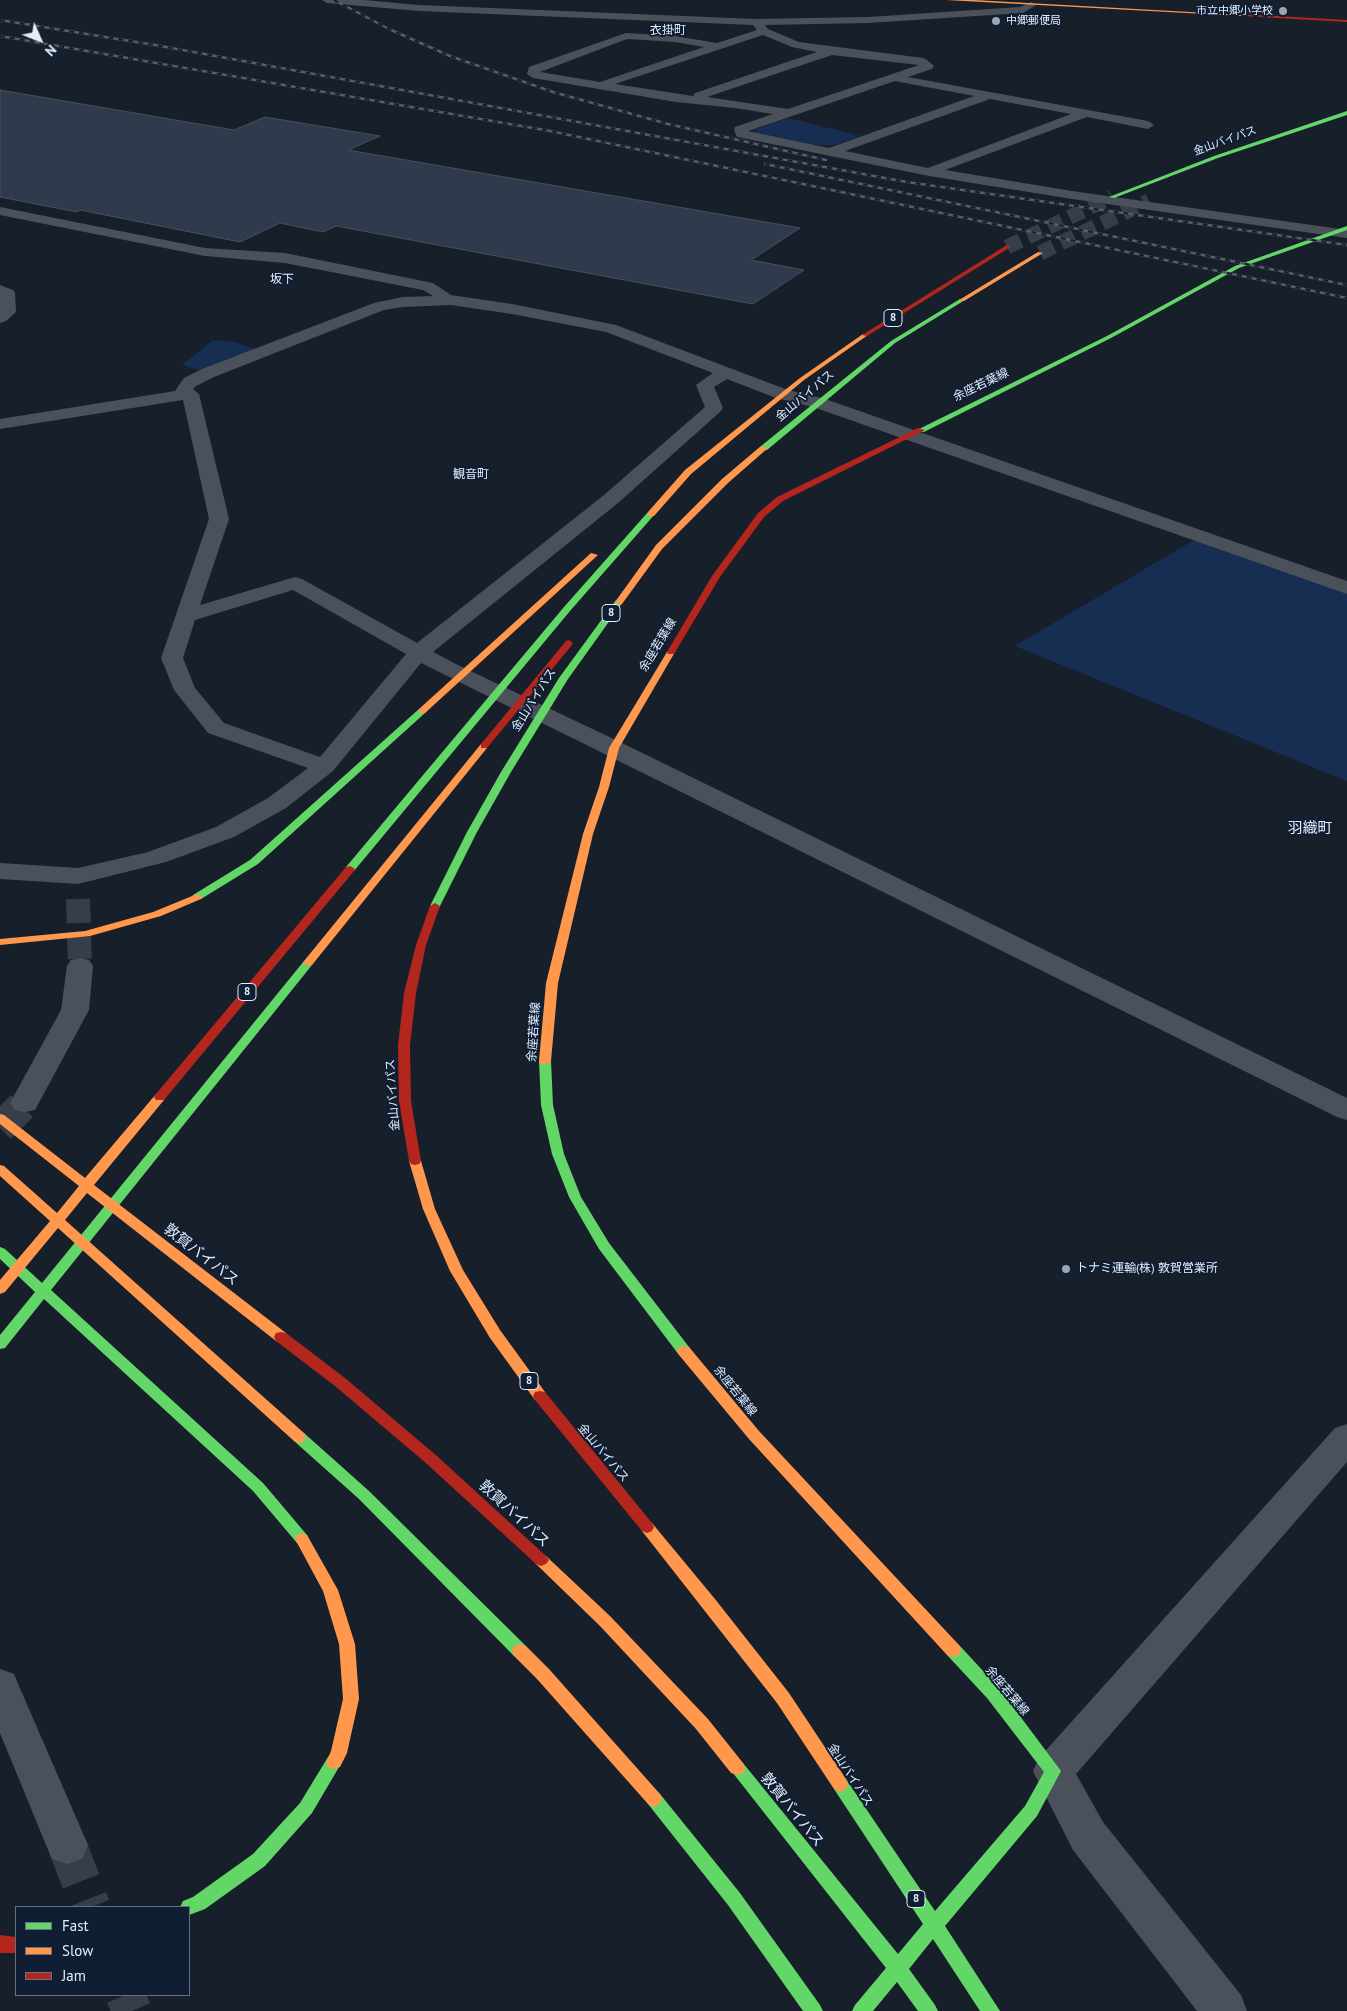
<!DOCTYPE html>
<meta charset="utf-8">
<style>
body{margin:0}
#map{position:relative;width:1347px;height:2011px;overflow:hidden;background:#171f2b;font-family:"PT Sans",sans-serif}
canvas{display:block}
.legend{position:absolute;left:15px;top:1906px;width:175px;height:90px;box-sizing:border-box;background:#0f1e33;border:1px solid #647184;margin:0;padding:6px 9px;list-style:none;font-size:15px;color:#e3eefd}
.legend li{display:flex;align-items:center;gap:10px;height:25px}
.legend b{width:25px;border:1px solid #647184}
.north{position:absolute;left:15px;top:15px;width:50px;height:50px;-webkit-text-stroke:4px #0f1e33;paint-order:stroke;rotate:134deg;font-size:14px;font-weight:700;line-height:20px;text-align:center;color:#e3eefd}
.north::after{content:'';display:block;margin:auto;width:18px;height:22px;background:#e3eefd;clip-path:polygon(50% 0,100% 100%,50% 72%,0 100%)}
</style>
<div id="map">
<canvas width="1347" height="2011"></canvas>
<ul class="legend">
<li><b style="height:6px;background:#63d668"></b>Fast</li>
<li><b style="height:6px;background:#ff974d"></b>Slow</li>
<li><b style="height:6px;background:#b3261e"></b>Jam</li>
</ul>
<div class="north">N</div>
</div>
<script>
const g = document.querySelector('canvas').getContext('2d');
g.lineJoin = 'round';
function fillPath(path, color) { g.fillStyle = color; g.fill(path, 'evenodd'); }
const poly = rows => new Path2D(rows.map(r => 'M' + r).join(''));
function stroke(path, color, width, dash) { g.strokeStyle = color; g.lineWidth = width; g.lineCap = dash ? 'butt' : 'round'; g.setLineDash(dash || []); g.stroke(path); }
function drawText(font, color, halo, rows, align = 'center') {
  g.font = font + ' "PT Sans","Noto Sans JP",sans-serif'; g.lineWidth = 4; g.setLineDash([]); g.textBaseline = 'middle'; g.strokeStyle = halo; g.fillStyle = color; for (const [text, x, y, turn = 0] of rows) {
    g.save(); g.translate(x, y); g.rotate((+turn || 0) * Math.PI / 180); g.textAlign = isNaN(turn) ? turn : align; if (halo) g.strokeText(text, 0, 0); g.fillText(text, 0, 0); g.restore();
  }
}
fillPath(poly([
 [788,118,861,136,834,145,819,145,757,133,754,129],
 [213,340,235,342,255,349,202,371,182,365],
 [1199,537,1347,589,1347,781,1015,646]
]), '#152e52');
const building = poly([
 [0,90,234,130,265,117,380,136,348,150,800,228,751,260,804,270,753,304,336,226,323,232,280,223,240,242,80,210,77,212,0,197,0,90]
]);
fillPath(building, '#2f3b4d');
stroke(building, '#474f59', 1);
stroke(poly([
 [78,899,80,966]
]), '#363e4a', 24, [24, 12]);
stroke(poly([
 [0,1128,25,1103]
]), '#363e4a', 31, [31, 16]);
stroke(poly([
 [67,1845,91,1907],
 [125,1995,132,2011]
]), '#363e4a', 39, [39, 19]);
stroke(poly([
 [1007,247,1112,197],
 [1040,253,1149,201]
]), '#363e4a', 15, [15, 8]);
fillPath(poly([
 [322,0,364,0,419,5,756,19,868,17,1020,7,1031,2,1036,5,1023,13,868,23,765,25,768,29,799,42,923,58,927,60,934,66,932,69,908,77,1148,121,1154,125,1148,129,1087,117,945,170,1072,191,1347,230,1347,238,1072,199,929,176,742,138,737,137,734,130,735,127,773,114,735,108,676,102,533,78,527,74,529,67,626,33,675,36,717,43,757,30,753,25,419,11,327,3,322,0],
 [763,35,792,47,817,52,695,93,693,96,615,84,763,35],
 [627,39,675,42,704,47,600,82,540,72,627,39],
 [832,55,919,65,788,109,707,97,832,55],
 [895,81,974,96,829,148,748,131,895,81],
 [990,99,1071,114,928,168,845,151,990,99],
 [0,207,205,248,285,253,433,283,451,295,512,304,616,325,788,390,825,399,1347,581,1347,594,813,407,776,398,727,379,714,387,723,408,720,412,618,503,433,652,460,666,622,743,1347,1098,1347,1120,1337,1117,421,663,333,771,286,808,234,837,166,862,78,884,0,879,0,863,78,868,148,852,216,827,268,798,308,768,208,733,174,690,161,658,209,519,183,400,0,429,0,419,175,391,184,378,202,369,374,303,403,297,433,296,423,290,285,263,205,256,0,215,0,207],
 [451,305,512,314,606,332,713,373,696,385,705,407,604,495,417,643,302,579,295,577,200,605,229,519,199,394,193,389,196,386,214,377,384,310,403,307,451,305],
 [293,590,406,654,320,757,224,723,195,688,183,658,195,620,293,590],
 [0,285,13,290,15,293,16,312,6,321,0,323,0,285],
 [80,958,89,960,93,966,89,1010,35,1110,25,1112,15,1110,10,1103,61,1010,67,966,71,960,80,958],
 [1347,1424,1347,1462,1076,1774,1103,1822,1241,1995,1247,2011,1197,2011,1073,1850,1033,1771,1039,1758,1335,1428,1347,1424],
 [0,1669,14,1674,19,1686,88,1845,82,1859,67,1864,52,1859,46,1845,0,1733,0,1669]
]), '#4a515b');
fillPath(poly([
 [1347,111,1347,115,1218,158,1114,198,1109,197,1214,156,1347,111],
 [1347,226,1347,230,1239,268,1111,338,924,432,917,430,1107,336,1235,266,1347,226],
 [960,299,965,300,895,343,767,450,761,450,761,446,891,341,960,299],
 [648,512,655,514,570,611,354,871,346,871,345,869,346,867,564,607,648,512],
 [619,599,623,602,568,679,511,772,477,832,439,908,431,908,430,906,467,832,501,772,559,678,616,600,619,599],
 [422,708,427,711,425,713,258,864,201,899,193,899,192,897,193,895,250,860,419,709,422,708],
 [308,960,313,963,312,965,51,1290,263,1483,307,1535,309,1539,307,1543,302,1545,297,1543,253,1491,44,1299,5,1348,0,1349,0,1335,35,1292,0,1259,0,1247,5,1249,42,1283,304,961,308,960],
 [545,1057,551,1061,553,1105,564,1154,581,1197,609,1243,689,1347,691,1351,689,1355,684,1356,679,1355,599,1249,569,1197,552,1154,541,1105,539,1061,545,1057],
 [299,1431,304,1433,369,1491,526,1646,528,1651,526,1656,520,1658,514,1656,359,1499,294,1441,292,1437,294,1433,299,1431],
 [953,1643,959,1645,999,1688,1061,1771,1037,1816,945,1926,1000,2011,980,2011,933,1939,909,1969,935,2005,938,2011,918,2011,897,1982,873,2011,852,2011,855,2005,886,1968,729,1768,731,1763,737,1761,743,1763,898,1954,923,1924,834,1789,832,1784,834,1779,840,1776,846,1779,935,1911,1025,1806,1044,1772,987,1698,947,1655,945,1650,947,1645,953,1643],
 [334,1755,340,1757,342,1762,312,1813,265,1866,205,1909,189,1915,189,1907,180,1907,183,1901,193,1897,253,1854,300,1803,328,1757,334,1755],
 [654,1791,660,1794,740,1893,820,2005,823,2011,803,2011,728,1905,648,1804,646,1799,648,1794,654,1791]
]), '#63d668');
fillPath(poly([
 [946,0,974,0,1244,15,1242,16,946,0],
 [1038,252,1043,253,964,301,959,300,1038,252],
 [863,334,868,335,804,380,691,474,654,516,648,516,648,512,685,470,800,378,863,334],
 [761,446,768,448,728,483,662,549,622,604,616,604,615,602,656,545,722,479,761,446],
 [591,553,598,555,425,713,419,713,419,709,591,553],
 [671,649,675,652,619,748,609,787,593,834,558,983,551,1061,545,1065,541,1064,539,1061,546,983,583,834,599,787,609,748,667,652,671,649],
 [484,743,487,744,487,748,312,965,304,965,303,963,304,961,481,744,484,743],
 [197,894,202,897,201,899,161,916,90,936,0,945,0,939,85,931,153,912,197,894],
 [160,1093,166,1097,164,1100,94,1185,286,1333,288,1337,286,1341,281,1342,276,1341,87,1193,65,1220,304,1433,306,1437,304,1441,299,1443,294,1441,58,1228,5,1292,0,1294,0,1280,50,1221,0,1176,0,1165,4,1166,57,1213,79,1186,0,1124,0,1114,4,1115,85,1178,156,1094,160,1093],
 [415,1157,419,1158,421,1161,435,1209,463,1270,500,1330,545,1392,547,1396,545,1400,540,1401,535,1400,490,1338,450,1271,423,1209,409,1161,411,1158,415,1157],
 [684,1346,689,1347,759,1431,959,1645,961,1650,959,1655,953,1657,947,1655,749,1439,679,1355,677,1351,679,1347,684,1346],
 [647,1521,652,1523,715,1599,789,1693,846,1779,848,1784,846,1789,840,1792,834,1789,777,1703,642,1531,640,1527,642,1523,647,1521],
 [302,1533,307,1535,338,1590,355,1644,359,1699,347,1753,340,1767,334,1769,328,1767,326,1762,331,1751,343,1699,339,1644,323,1591,295,1539,297,1535,302,1533],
 [541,1554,546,1556,610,1616,708,1719,743,1763,745,1768,743,1773,737,1775,731,1773,696,1729,600,1626,536,1564,533,1560,536,1556,541,1554],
 [520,1644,526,1646,549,1669,660,1794,662,1799,660,1804,654,1807,648,1804,537,1679,514,1656,512,1651,514,1646,520,1644]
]), '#ff974d');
fillPath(poly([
 [1240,14,1347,20,1347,22,1242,16,1240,14],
 [1007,245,1010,247,1009,248,867,336,862,335,1007,245],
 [918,428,925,430,783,501,764,517,720,577,674,654,668,654,667,652,712,576,758,513,777,497,918,428],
 [569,640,573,643,572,645,487,748,481,748,481,744,566,641,569,640],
 [350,866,355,869,354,871,164,1100,156,1100,154,1097,156,1094,346,867,350,866],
 [435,903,440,906,426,945,416,993,410,1045,411,1101,421,1161,419,1164,415,1165,411,1164,409,1161,399,1101,398,1045,404,993,416,945,430,906,435,903],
 [281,1332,286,1333,345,1378,437,1456,546,1556,549,1560,546,1564,541,1566,536,1564,427,1464,335,1386,276,1341,274,1337,276,1333,281,1332],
 [540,1391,545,1392,652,1523,654,1527,652,1531,647,1533,642,1531,535,1400,533,1396,535,1392,540,1391],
 [0,1935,16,1937,16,1953,0,1953,0,1935]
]), '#b3261e');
const rail = poly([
 [334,0,389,29,450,56,553,92,668,124,826,160],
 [0,20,155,45,907,182,1347,245],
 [0,36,550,131,1347,298],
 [765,164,1347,285]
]);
stroke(rail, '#585d66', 2.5);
stroke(rail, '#0f1e33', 2, [5]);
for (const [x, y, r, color] of [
 [1283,11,5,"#9ca6b4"],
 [996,21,5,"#9ca6b4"],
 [1066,1269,5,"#9ca6b4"]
]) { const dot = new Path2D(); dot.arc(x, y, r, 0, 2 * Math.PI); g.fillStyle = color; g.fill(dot); stroke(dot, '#0f1e33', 2); }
drawText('11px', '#e3eefd', '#0f1e33', [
 ["市立中郷小学校",1273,11],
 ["中郷郵便局",1006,21,"left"]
], 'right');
drawText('11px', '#e3eefd', '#0f1e33', [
 ["金山バイパス",1225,141,-20]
]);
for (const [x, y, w] of [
 [893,318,18],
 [611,613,18],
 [247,992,18],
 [529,1381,18],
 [916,1899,18]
]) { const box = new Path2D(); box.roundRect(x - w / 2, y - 8.5, w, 17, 4); g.fillStyle = '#0f1e33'; g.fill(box); stroke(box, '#e3eefd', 1); }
drawText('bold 11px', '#e3eefd', null, [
 ["8",893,318],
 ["8",611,613],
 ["8",247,992],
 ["8",529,1381],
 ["8",916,1899]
]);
drawText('12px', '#e3eefd', '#0f1e33', [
 ["衣掛町",668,31],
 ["坂下",282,280],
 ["観音町",471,475]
]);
drawText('12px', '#e3eefd', '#0f1e33', [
 ["余座若葉線",981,385,-26],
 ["金山バイパス",805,396,-40],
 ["余座若葉線",658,645,-59],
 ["金山バイパス",534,700,-58],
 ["余座若葉線",534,1032,-86],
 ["金山バイパス",393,1095,-94],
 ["余座若葉線",735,1391,51],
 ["金山バイパス",603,1453,50],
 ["余座若葉線",1007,1691,50],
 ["金山バイパス",850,1775,57]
]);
drawText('12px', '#e3eefd', '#0f1e33', [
 ["トナミ運輸(株) 敦賀営業所",1076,1269]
], 'left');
drawText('15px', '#e3eefd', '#0f1e33', [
 ["羽織町",1310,829]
]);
drawText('15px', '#e3eefd', '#0f1e33', [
 ["敦賀バイパス",201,1255,38],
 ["敦賀バイパス",514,1514,43],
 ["敦賀バイパス",792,1810,51]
]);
</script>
